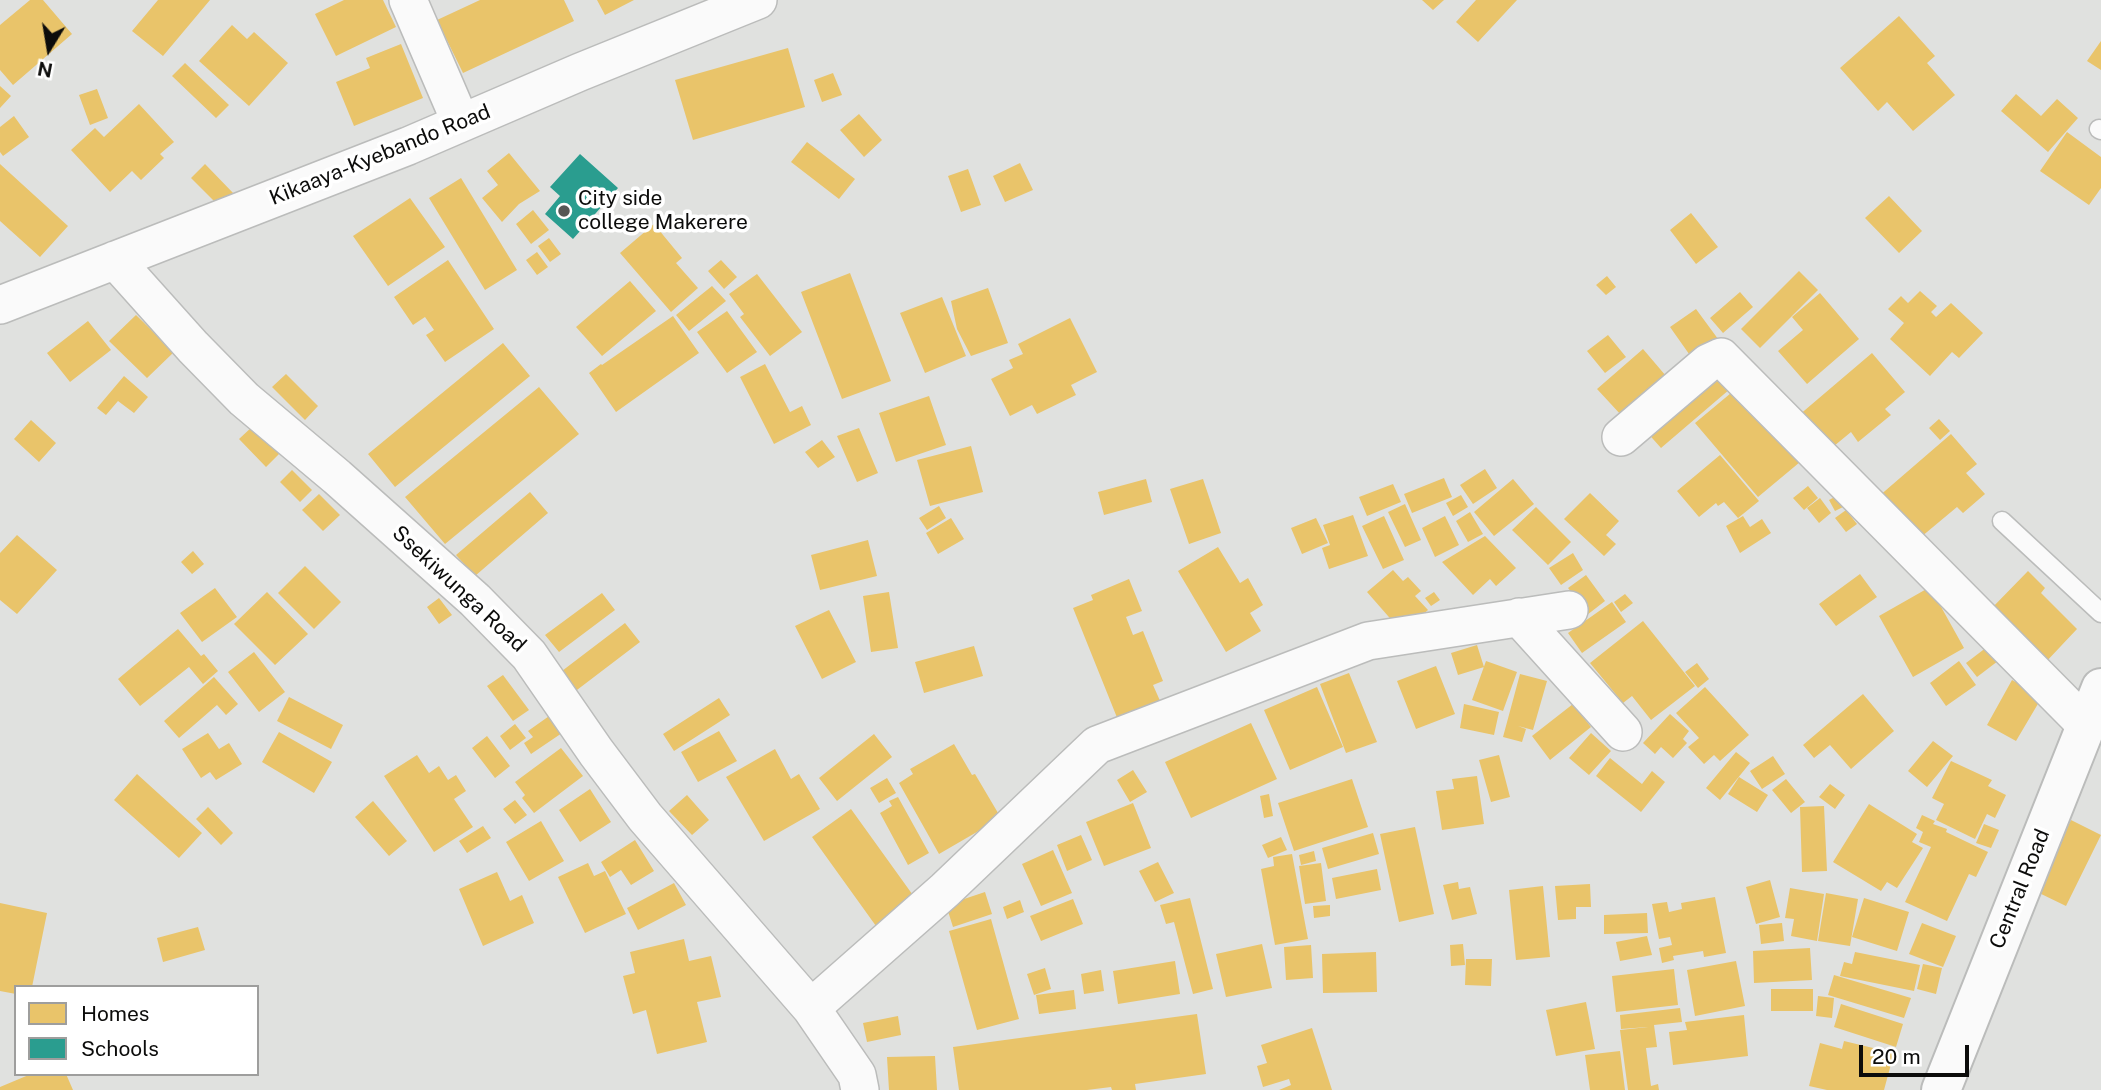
<!DOCTYPE html>
<style>
body{margin:0}
#map{position:relative;width:2101px;height:1090px;overflow:hidden;background:#e0e1df;font-family:"Public Sans",sans-serif}
canvas{display:block}
.legend{position:absolute;left:14px;top:985px;width:245px;height:91px;box-sizing:border-box;background:#fff;border:2px solid #9e9e9d;margin:0;padding:9px 12px;list-style:none;font-size:21px;color:#0c0c0b}
.legend li{display:flex;align-items:center;gap:14px;height:35px}
.legend b{width:35px;border:2px solid #9e9e9d}
.north{position:absolute;left:14px;top:14px;width:70px;height:70px;-webkit-text-stroke:5px #fff;paint-order:stroke;rotate:191deg;font-size:19px;font-weight:700;line-height:28px;text-align:center;color:#0c0c0b}
.north::after{content:'';display:block;margin:auto;width:24px;height:32px;background:#0c0c0b;clip-path:polygon(50% 0,100% 100%,50% 72%,0 100%)}
.scale{position:absolute;left:1859px;top:1045px;width:110px;height:32px;box-sizing:border-box;border:4px solid #0c0c0b;border-top:0;padding-left:9px;font-size:21px;line-height:24px;white-space:nowrap;color:#0c0c0b;-webkit-text-stroke:5px #fff;paint-order:stroke}
</style>
<div id="map">
<canvas width="2101" height="1090"></canvas>
<ul class="legend">
<li><b style="height:19px;background:#e9c46a"></b>Homes</li>
<li><b style="height:19px;background:#2a9d8f"></b>Schools</li>
</ul>
<div class="north">N</div>
<div class="scale">20 m</div>
</div>
<script>
const g = document.querySelector('canvas').getContext('2d');
g.lineJoin = 'round';
function fillPath(path, color) { g.fillStyle = color; g.fill(path, 'evenodd'); }
const poly = rows => new Path2D(rows.map(r => 'M' + r).join(''));
function stroke(path, color, width, dash) { g.strokeStyle = color; g.lineWidth = width; g.lineCap = dash ? 'butt' : 'round'; g.setLineDash(dash || []); g.stroke(path); }
function drawText(font, color, halo, rows, align = 'center') {
  g.font = font + ' "Public Sans",sans-serif'; g.lineWidth = 7; g.setLineDash([]); g.textBaseline = 'middle'; g.strokeStyle = halo; g.fillStyle = color; for (const [text, x, y, turn = 0] of rows) {
    g.save(); g.translate(x, y); g.rotate((+turn || 0) * Math.PI / 180); g.textAlign = isNaN(turn) ? turn : align; if (halo) g.strokeText(text, 0, 0); g.fillText(text, 0, 0); g.restore();
  }
}
fillPath(poly([
 [30,0,43,0,72,34,13,85,0,70,0,25],
 [158,0,210,0,163,56,132,31],
 [344,0,383,0,396,27,336,56,315,14],
 [480,0,564,0,574,21,463,73,437,20],
 [597,0,634,0,605,15],
 [1422,0,1444,0,1433,10],
 [1476,0,1517,0,1478,42,1456,22],
 [1899,16,1935,56,1927,63,1955,95,1913,131,1887,102,1878,111,1840,68],
 [232,25,247,39,254,32,288,63,249,106,199,61],
 [2101,41,2101,70,2087,61],
 [401,44,423,98,354,126,336,82,370,68,366,58],
 [788,48,805,107,693,140,675,80],
 [185,63,229,105,216,118,172,76],
 [833,73,842,95,822,102,814,80],
 [0,86,11,96,0,108],
 [97,89,108,118,90,125,79,95],
 [2016,94,2041,116,2057,99,2078,118,2048,152,2001,111],
 [139,104,174,142,160,154,164,158,141,180,132,171,110,192,71,150,95,128,104,137],
 [859,114,882,140,864,157,840,130],
 [14,116,29,137,3,156,0,152,0,127],
 [2067,132,2101,157,2101,188,2089,205,2040,171],
 [807,142,855,179,839,199,791,162],
 [509,153,540,191,519,204,502,222,482,198,498,185,487,171],
 [1020,163,1033,190,1005,202,993,176],
 [0,164,68,226,40,257,0,221],
 [205,164,236,196,222,209,191,178],
 [968,169,981,205,961,212,948,176],
 [461,178,517,270,485,290,429,198],
 [1889,196,1922,231,1899,253,1865,218],
 [410,198,445,247,388,286,353,236],
 [533,210,549,230,531,244,516,224],
 [1691,213,1718,247,1696,264,1670,230],
 [654,224,682,258,676,263,698,288,671,312,620,253],
 [549,238,561,254,550,262,538,246],
 [537,252,548,267,537,275,526,260],
 [448,260,494,329,445,362,426,335,434,330,425,317,413,325,394,297],
 [721,260,737,277,724,289,708,271],
 [1799,271,1818,290,1760,348,1741,329],
 [850,273,891,381,842,399,801,292],
 [757,274,802,332,770,356,740,317,744,314,729,294],
 [1607,276,1616,287,1606,295,1596,285],
 [630,281,656,311,602,356,576,327],
 [712,286,726,301,689,331,676,315],
 [988,288,1008,343,971,356,957,329,951,301],
 [1920,291,1937,306,1931,312,1936,317,1951,303,1983,333,1959,358,1952,352,1930,376,1890,339,1904,323,1888,309,1901,296,1908,303],
 [1740,292,1753,307,1723,333,1710,318],
 [1820,293,1859,339,1807,384,1778,351,1803,330,1792,317],
 [942,297,966,356,925,373,900,313],
 [1696,309,1721,343,1694,361,1670,327],
 [727,311,757,352,727,373,697,332],
 [136,315,174,352,147,378,109,341],
 [673,316,699,353,616,412,589,373,601,364,602,365],
 [1070,318,1097,372,1071,385,1076,395,1037,414,1032,405,1010,416,991,379,1013,368,1009,360,1023,354,1018,344],
 [88,321,111,350,70,382,47,353],
 [1608,335,1626,357,1605,373,1587,351],
 [503,343,530,376,395,487,368,454],
 [1643,349,1666,376,1622,416,1597,389],
 [1872,353,1905,392,1885,409,1891,415,1858,442,1851,432,1828,451,1798,416],
 [765,364,790,412,802,406,811,425,774,444,740,377],
 [1713,371,1730,389,1661,448,1645,430],
 [286,374,318,406,305,420,272,387],
 [124,376,148,397,134,413,118,401,106,415,97,408],
 [539,387,579,434,445,544,405,497],
 [1737,388,1800,462,1758,497,1695,423],
 [929,396,946,445,896,462,879,413],
 [1939,419,1950,431,1940,440,1929,428],
 [31,420,56,443,39,462,14,439],
 [253,426,279,454,266,467,239,439],
 [859,428,878,473,857,482,837,436],
 [1951,434,1977,464,1966,473,1985,494,1963,513,1957,507,1921,537,1878,497],
 [822,440,835,457,818,468,805,452],
 [971,446,983,492,930,506,917,460],
 [1720,455,1759,501,1738,518,1724,502,1718,506,1716,503,1699,517,1677,491],
 [1485,469,1497,488,1473,504,1460,485],
 [292,470,312,490,300,502,280,482],
 [1444,478,1452,497,1412,513,1404,494],
 [1146,479,1152,502,1104,515,1098,492],
 [1203,479,1221,533,1189,544,1170,489],
 [1513,479,1534,504,1494,536,1474,512],
 [1393,484,1401,502,1367,516,1359,497],
 [1808,486,1818,498,1804,510,1793,498],
 [530,492,548,513,475,576,456,555],
 [1844,492,1851,503,1835,511,1829,500],
 [1590,493,1619,521,1606,535,1616,544,1604,556,1564,519],
 [319,494,340,515,323,531,302,510],
 [1461,495,1468,507,1453,516,1446,503],
 [1820,498,1831,513,1819,523,1807,508],
 [1405,504,1421,540,1405,547,1388,512],
 [939,506,946,518,927,530,919,518],
 [1536,507,1571,542,1548,565,1512,530],
 [1846,510,1857,524,1846,532,1835,518],
 [1470,512,1483,534,1468,542,1456,521],
 [1353,515,1368,556,1329,569,1322,548,1330,545,1323,525],
 [1384,516,1404,560,1383,569,1362,526],
 [1445,516,1459,545,1435,557,1422,528],
 [1743,516,1750,527,1762,519,1771,533,1740,553,1726,526],
 [951,518,964,539,938,554,926,533],
 [1316,518,1328,543,1302,554,1291,528],
 [17,535,57,570,17,614,0,600,0,553],
 [1485,536,1516,568,1496,586,1490,579,1473,595,1442,562],
 [868,540,877,576,820,590,811,555],
 [1218,547,1240,583,1248,578,1263,605,1250,613,1261,631,1226,652,1178,571],
 [193,551,204,564,192,574,181,562],
 [1573,553,1583,570,1561,585,1549,568],
 [305,566,341,602,314,629,278,593],
 [1393,570,1403,581,1408,577,1421,591,1415,596,1428,610,1402,632,1367,592],
 [2028,571,2045,588,2041,593,2077,629,2044,664,1989,611],
 [1860,574,1877,597,1836,626,1819,604],
 [1586,575,1605,601,1578,622,1579,602,1568,588],
 [1129,579,1142,611,1126,617,1133,635,1143,631,1163,681,1153,685,1161,703,1118,720,1073,608,1093,600,1091,595],
 [1930,587,1964,648,1913,677,1879,616],
 [215,588,237,617,202,642,180,613],
 [267,592,308,634,275,665,234,624],
 [889,592,898,648,871,652,863,596],
 [1434,592,1440,600,1431,606,1425,598],
 [602,593,615,610,559,652,545,635],
 [1625,594,1633,603,1621,612,1614,602],
 [439,598,452,615,439,624,427,607],
 [1612,602,1626,622,1582,653,1568,633],
 [829,610,856,662,822,679,795,626],
 [1643,621,1695,686,1651,720,1632,696,1623,703,1590,663],
 [625,623,640,642,573,693,558,674],
 [178,629,201,656,204,654,218,671,203,684,189,667,140,706,118,679],
 [1477,645,1484,667,1458,675,1451,653],
 [974,646,983,676,924,693,915,662],
 [1987,647,1998,661,1977,677,1966,663],
 [254,652,285,692,259,712,228,672],
 [1486,661,1517,672,1503,711,1472,700],
 [1959,661,1976,685,1946,706,1930,683],
 [1697,663,1709,679,1698,688,1685,672],
 [1436,666,1455,714,1416,729,1397,681],
 [1349,673,1377,742,1346,753,1320,684],
 [1520,674,1547,681,1533,730,1518,726,1526,729,1522,742,1503,737],
 [503,675,529,710,513,721,487,686],
 [214,677,238,704,226,715,217,705,179,738,164,721],
 [2012,680,2042,697,2016,741,1987,725],
 [1317,687,1343,747,1290,770,1264,710],
 [1705,687,1749,735,1720,761,1714,755,1704,764,1688,747,1699,738,1676,713],
 [1863,694,1894,731,1851,769,1830,745,1814,758,1803,745],
 [289,697,343,725,331,749,277,721],
 [719,698,730,715,674,751,663,734],
 [1464,704,1499,712,1494,735,1460,728],
 [1573,704,1591,727,1550,760,1532,736],
 [552,714,565,731,531,754,524,743,533,737,528,731],
 [1670,714,1689,731,1683,739,1687,743,1673,758,1661,747,1655,754,1643,743],
 [1251,723,1277,779,1191,818,1165,762],
 [515,724,526,738,510,750,500,736],
 [719,731,737,761,698,782,681,752],
 [279,732,332,762,314,793,262,762],
 [208,733,219,749,229,743,242,764,216,780,210,772,201,778,182,749],
 [1591,733,1611,751,1589,775,1569,758],
 [874,734,892,757,837,801,819,778],
 [487,736,510,766,495,778,472,748],
 [1933,741,1953,756,1927,787,1908,771],
 [954,744,972,775,975,774,1001,818,939,854,899,783,913,774,910,769],
 [561,748,583,776,534,813,522,798,525,795,515,782],
 [775,749,791,779,799,774,820,809,764,841,726,777],
 [1736,752,1750,763,1720,800,1706,788],
 [417,755,429,773,439,766,448,780,456,775,466,791,454,799,473,827,434,852,384,776],
 [1499,755,1510,797,1491,802,1479,760],
 [1773,756,1785,774,1762,789,1750,771],
 [1610,758,1642,784,1652,771,1665,782,1641,812,1596,776],
 [1951,761,1992,780,1988,786,2006,795,1995,818,1987,814,1975,839,1936,820,1944,804,1932,798],
 [1133,770,1147,792,1130,802,1117,780],
 [137,774,202,833,179,858,114,800],
 [1477,776,1484,824,1442,830,1436,791,1454,789,1452,779],
 [1739,777,1768,795,1757,812,1728,794],
 [887,778,896,793,879,803,870,788],
 [1352,779,1368,827,1294,851,1278,803],
 [1786,779,1805,802,1791,813,1772,790],
 [1830,784,1845,795,1835,809,1819,797],
 [590,789,611,822,580,842,559,810],
 [1269,794,1273,816,1264,818,1260,796],
 [687,795,709,820,692,835,669,811],
 [898,797,929,853,908,865,880,813,892,806,889,801],
 [515,800,527,815,515,824,503,809],
 [373,801,407,841,389,856,355,817],
 [1133,803,1151,848,1104,866,1086,822],
 [1869,804,1917,834,1912,842,1923,848,1897,888,1887,882,1881,891,1833,862],
 [1824,806,1827,871,1802,872,1800,807],
 [208,807,233,833,221,845,196,819],
 [851,809,915,898,876,926,812,837],
 [1922,815,1935,821,1933,824,1947,829,1946,832,1988,852,1976,877,1969,874,1947,921,1905,902,1931,847,1919,842,1923,832,1916,828],
 [2071,820,2101,835,2066,906,2035,891],
 [541,821,564,861,529,881,506,842],
 [1984,824,1999,830,1991,848,1976,843],
 [483,826,491,838,467,853,459,841],
 [1415,827,1434,914,1399,922,1380,834],
 [1373,833,1379,854,1328,869,1322,848],
 [1081,835,1092,860,1067,871,1057,845],
 [1281,837,1287,850,1268,858,1262,845],
 [635,840,654,871,631,885,621,870,610,877,601,862],
 [1053,850,1072,893,1041,906,1022,864],
 [1314,851,1316,861,1301,865,1299,855],
 [1292,854,1308,939,1275,945,1261,869,1274,866,1273,857],
 [1158,862,1174,893,1155,902,1139,871],
 [588,863,594,876,605,871,626,914,585,933,558,877],
 [1321,863,1326,901,1305,904,1299,866],
 [1377,869,1381,890,1336,899,1332,878],
 [497,872,510,901,522,895,534,923,483,946,459,889],
 [1770,880,1780,917,1756,924,1746,887],
 [1458,882,1459,889,1470,887,1477,914,1452,920,1443,885],
 [674,883,686,905,638,930,627,908],
 [1590,884,1591,907,1576,907,1576,919,1558,920,1555,886],
 [1543,886,1550,957,1516,960,1509,890],
 [1790,888,1824,894,1817,941,1791,936,1794,919,1785,918],
 [985,892,992,914,953,927,946,905],
 [1826,893,1858,899,1850,946,1818,941],
 [1715,897,1726,953,1704,957,1703,951,1673,956,1674,960,1662,963,1659,948,1672,945,1670,937,1659,939,1652,904,1667,902,1669,912,1682,909,1681,903],
 [1190,898,1213,989,1193,994,1174,922,1166,924,1160,905],
 [1864,898,1909,912,1897,951,1852,937],
 [1073,899,1083,924,1041,941,1030,916],
 [1020,900,1024,912,1007,919,1003,907],
 [0,903,47,913,32,987,16,987,16,994,0,991],
 [1330,905,1330,916,1314,918,1313,906],
 [1647,913,1648,933,1604,934,1604,915],
 [991,919,1019,1019,977,1030,949,931],
 [1782,923,1784,941,1761,944,1759,925],
 [1922,923,1956,936,1943,967,1909,954],
 [198,927,205,950,163,962,157,938],
 [1647,936,1652,955,1620,961,1616,942],
 [684,939,689,961,711,956,721,997,697,1002,707,1042,657,1054,646,1010,633,1014,623,976,635,973,630,952],
 [1262,944,1272,988,1226,997,1216,954],
 [1463,944,1465,965,1451,966,1450,945],
 [1311,945,1313,978,1286,980,1284,947],
 [1810,948,1812,980,1754,983,1753,951],
 [1376,952,1377,992,1323,993,1322,954],
 [1855,952,1920,965,1914,991,1840,976,1844,962,1852,964],
 [1466,959,1492,959,1491,986,1465,985],
 [1175,961,1180,994,1118,1004,1113,971],
 [1736,961,1745,1006,1695,1016,1687,970],
 [1923,964,1942,968,1936,994,1917,989],
 [1045,968,1051,989,1034,995,1027,974],
 [1674,969,1678,1005,1616,1012,1612,976],
 [1101,970,1104,991,1084,994,1081,974],
 [1834,975,1911,998,1904,1018,1828,995],
 [1771,989,1813,989,1813,1011,1771,1011],
 [1074,990,1076,1009,1039,1014,1036,995],
 [1818,996,1834,998,1832,1018,1816,1016],
 [1586,1002,1595,1049,1556,1056,1546,1010],
 [1841,1004,1903,1024,1896,1047,1834,1027],
 [1680,1008,1682,1022,1654,1025,1657,1047,1646,1048,1651,1086,1658,1084,1659,1090,1628,1090,1620,1030,1648,1027,1621,1029,1620,1015],
 [1197,1014,1206,1074,1135,1084,1136,1090,1112,1090,1111,1087,1087,1090,959,1090,953,1047],
 [1744,1015,1748,1056,1673,1065,1669,1032,1687,1030,1685,1022],
 [898,1016,901,1035,867,1042,863,1023],
 [1312,1028,1332,1090,1279,1090,1291,1085,1289,1079,1263,1087,1257,1066,1267,1063,1261,1045],
 [1844,1041,1894,1053,1884,1090,1827,1090,1809,1086,1820,1043,1842,1049],
 [1620,1051,1625,1090,1590,1090,1585,1055],
 [935,1056,937,1090,889,1090,887,1057],
 [31,1074,66,1074,73,1090,0,1090,0,1087]
]), '#e9c46a');
fillPath(poly([
 [580,154,618,188,573,239,545,214,560,196,550,187]
]), '#2a9d8f');
const service = poly([
 [2099,129,2101,130],
 [2002,521,2101,613]
]);
const minor = poly([
 [408,0,461,123],
 [115,260,193,347,244,399,337,477,475,600,529,655,596,752,645,817,811,1008,857,1075,860,1090],
 [0,305,408,146,580,72,758,0],
 [1621,437,1708,363,1721,357,2085,724],
 [1519,617,1623,732],
 [811,1008,945,890,1097,745,1368,641,1569,610]
]);
const tertiary = poly([
 [1941,1090,2101,688]
]);
stroke(service, '#bbbcbb', 21);
stroke(minor, '#bbbcbb', 40);
stroke(tertiary, '#bbbcbb', 42);
stroke(service, '#fafafa', 18);
stroke(minor, '#fafafa', 37);
stroke(tertiary, '#fafafa', 38);
for (const [x, y, r, color] of [
 [564,211,7,"#565755"]
]) { const dot = new Path2D(); dot.arc(x, y, r, 0, 2 * Math.PI); g.fillStyle = color; g.fill(dot); stroke(dot, '#fff', 2.5); }
drawText('21px', '#0c0c0b', '#fff', [
 ["Kikaaya-Kyebando Road",380,155,-22],
 ["Ssekiwunga Road",459,589,43],
 ["Central Road",2020,889,-68]
]);
drawText('21px', '#0c0c0b', '#fff', [
 ["City side",578,199],
 ["college Makerere",578,223]
], 'left');
</script>
